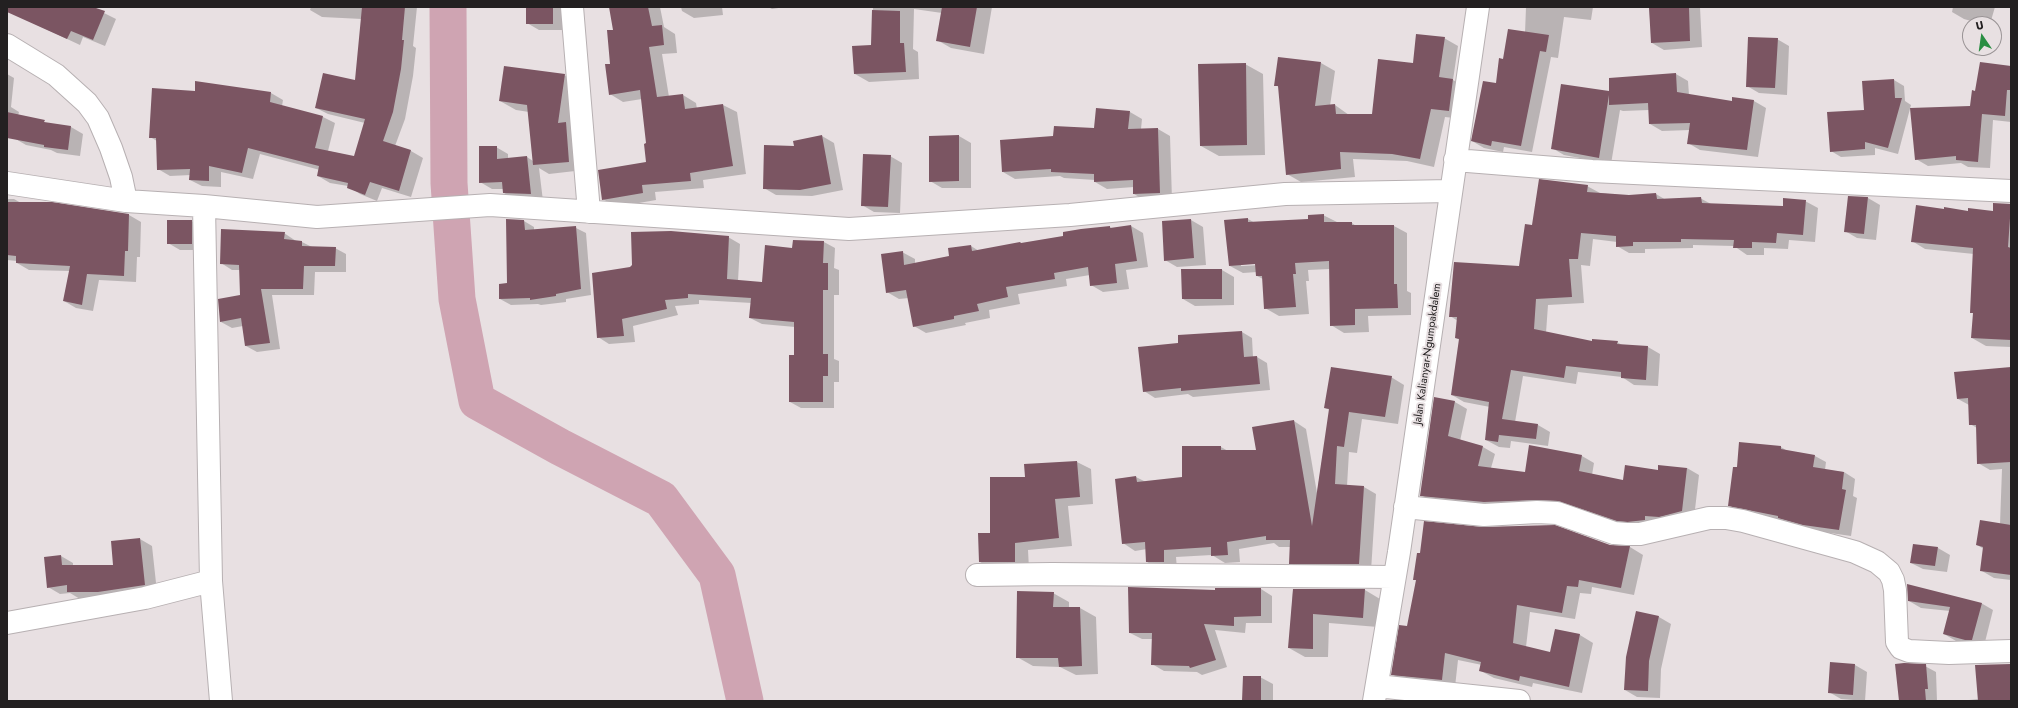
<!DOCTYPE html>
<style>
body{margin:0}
#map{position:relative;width:2018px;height:708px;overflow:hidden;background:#e8e0e2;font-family:Jost,sans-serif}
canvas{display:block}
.frame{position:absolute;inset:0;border:8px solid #232021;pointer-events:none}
.north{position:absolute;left:1962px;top:16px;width:40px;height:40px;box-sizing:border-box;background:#e8e0e2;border:1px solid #999395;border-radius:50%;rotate:347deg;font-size:11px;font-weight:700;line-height:16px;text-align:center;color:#232021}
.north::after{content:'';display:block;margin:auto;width:14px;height:18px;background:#2a8e43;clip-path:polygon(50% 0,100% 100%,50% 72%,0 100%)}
</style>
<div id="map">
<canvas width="2018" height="708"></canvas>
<div class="frame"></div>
<div class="north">U</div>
</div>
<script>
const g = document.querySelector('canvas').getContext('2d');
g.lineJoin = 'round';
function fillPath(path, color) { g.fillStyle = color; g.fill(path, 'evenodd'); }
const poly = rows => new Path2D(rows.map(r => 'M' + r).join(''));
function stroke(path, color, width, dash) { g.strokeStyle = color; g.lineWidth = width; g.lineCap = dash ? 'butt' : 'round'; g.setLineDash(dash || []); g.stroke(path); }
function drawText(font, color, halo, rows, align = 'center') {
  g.font = font + ' Jost,sans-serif'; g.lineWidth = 4; g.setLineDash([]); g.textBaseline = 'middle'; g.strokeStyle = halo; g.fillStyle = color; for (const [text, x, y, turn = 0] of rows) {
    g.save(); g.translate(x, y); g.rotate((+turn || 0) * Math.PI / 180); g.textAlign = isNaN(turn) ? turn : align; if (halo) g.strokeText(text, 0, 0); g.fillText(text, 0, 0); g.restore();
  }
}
fillPath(poly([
 [28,7,97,7,96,9,116,19,105,46,83,37,80,45,22,18],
 [311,7,417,7,413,46,416,48,413,76,405,119,395,146,411,151,423,158,411,197,382,188,377,201,360,194,348,186,330,183,318,176,320,170,260,154,253,179,221,172,221,187,202,186,190,180,191,175,170,176,158,169,157,141,150,137,196,92,271,93,283,100,282,106,323,117,335,123,328,151,355,157,365,123,328,114,316,108,356,81,362,19,322,17,310,10],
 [527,7,565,7,565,30,539,30,527,23],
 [610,7,660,7,664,27,675,34,677,53,662,54,669,97,683,95,696,103,697,109,723,105,737,112,746,174,703,180,704,188,655,192,656,200,616,207,603,199,647,163,647,144,642,99,623,102,610,94,614,31],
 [681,7,722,7,723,15,694,18,682,11],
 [768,7,785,7,772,9],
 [873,7,992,7,984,54,951,48,937,40,942,13,914,9,913,49,918,52,919,79,869,82,855,74,872,46],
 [1413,7,1438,7,1438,8],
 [1526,7,1593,7,1591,20,1564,17,1558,58,1551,57,1532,152,1504,147,1503,152,1484,148,1472,141,1497,85,1504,60,1525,33],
 [1649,7,1700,7,1702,47,1664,50,1652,43],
 [1953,7,1995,7,1990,24,1981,24,1964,19,1952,12],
 [1444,38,1458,46,1453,80,1467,88,1463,119,1445,117,1434,167,1407,161,1353,159,1355,177,1301,182,1287,174,1279,87,1275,85,1321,63,1335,71,1330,106,1335,105,1349,115,1373,115,1413,64],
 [1777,39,1789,46,1787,95,1759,93,1747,86],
 [1245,64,1263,74,1265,155,1219,156,1201,146],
 [2011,67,2011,122,1993,120,1990,168,1968,167,1961,163,1928,166,1916,159,1971,107,1976,92],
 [7,74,14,78,11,107,19,112,18,116,49,124,71,127,83,134,80,156,57,153,51,150,26,145,14,138,7,126],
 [1676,74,1688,81,1689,95,1732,102,1754,101,1766,108,1758,157,1700,150,1688,143,1690,130,1662,131,1650,124,1649,110,1623,111,1620,110,1611,164,1564,155,1552,148,1610,93,1610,79],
 [564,75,580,84,584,170,549,174,539,168,543,201,517,200,504,193,504,189,492,189,480,182,496,147,508,154,508,159,527,157,533,161,529,112,516,110,500,101],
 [1894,80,1904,86,1905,101,1911,105,1898,154,1875,148,1875,155,1841,157,1831,151,1865,111,1863,82],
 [1130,112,1142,119,1141,129,1158,129,1170,136,1172,200,1146,201,1134,194,1134,187,1107,189,1095,182,1095,180,1064,178,1060,176,1015,179,1003,172,1054,137,1095,129],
 [822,136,834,143,843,190,812,196,776,195,764,188,796,147],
 [959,136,971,143,971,188,942,188,930,181],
 [890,156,902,163,900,213,874,212,862,205],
 [1587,186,1600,193,1629,196,1656,194,1666,200,1700,198,1711,204,1783,207,1805,201,1818,208,1815,242,1789,240,1788,249,1764,248,1764,255,1747,255,1734,246,1693,245,1693,248,1645,249,1645,253,1629,253,1617,246,1617,242,1593,239,1590,266,1581,265,1584,303,1548,305,1546,333,1593,342,1617,342,1622,345,1648,347,1660,354,1658,386,1634,385,1622,377,1578,372,1576,384,1523,376,1515,422,1538,425,1550,432,1548,446,1511,441,1510,448,1499,447,1486,440,1490,407,1464,402,1452,395,1460,340,1456,338,1458,321,1450,316,1520,267,1533,226],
 [1849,197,1868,198,1880,205,1876,240,1857,238,1845,231],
 [7,199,14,199,21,203,52,203,129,215,141,222,140,257,137,257,136,282,99,280,93,311,76,308,64,301,70,271,29,270,17,263,17,261,7,260],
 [1994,204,2011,206,2011,347,1986,346,1972,338,1974,314,1971,312,1974,254,1925,249,1912,241,1969,212,1994,212],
 [1323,215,1337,222,1352,223,1356,226,1394,226,1407,233,1407,291,1411,293,1411,315,1368,316,1369,332,1344,333,1331,325,1330,269,1308,270,1309,281,1306,281,1309,314,1279,316,1265,308,1263,279,1257,276,1257,272,1243,273,1230,266,1248,219,1255,223,1309,220],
 [1260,263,1260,265,1241,266,1241,264],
 [1191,220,1203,227,1206,265,1177,267,1165,260,1163,222],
 [191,221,204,228,204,250,180,250,168,243],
 [524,221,534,227,534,231,576,228,586,233,591,295,566,299,566,302,541,305,538,304,511,305,500,299,509,284],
 [1131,226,1143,233,1148,267,1126,270,1129,289,1103,292,1091,285,1090,275,1066,279,1067,286,1018,294,1020,304,989,310,990,318,965,323,966,325,926,333,914,326,909,298,899,299,887,292,902,252,915,259,915,264,950,257,971,246,979,251,1064,237,1081,230,1110,227,1113,229],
 [284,233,296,241,302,242,312,247,335,248,346,254,346,272,315,272,314,295,272,295,280,349,257,352,246,346,243,326,232,328,221,322,241,296,240,270,232,270,221,263],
 [728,237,740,244,738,281,763,283,793,249,794,241,824,242,835,248,834,268,839,270,839,295,834,295,834,359,839,361,839,382,834,382,834,408,801,408,790,402,795,356,795,327,762,324,750,318,752,303,699,300,699,304,675,306,678,315,633,326,635,342,609,344,598,337,631,268],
 [1222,270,1234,277,1234,305,1195,306,1183,299],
 [1242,332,1252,338,1253,357,1257,357,1267,363,1270,390,1193,397,1188,394,1155,398,1144,391,1179,344],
 [2011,368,2011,580,1994,578,1982,571,1984,549,1977,545,2000,524,2002,469,1990,470,1978,463,1977,428,1970,424,1969,405,1958,399],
 [1391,377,1404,385,1398,424,1362,419,1357,453,1349,452,1347,486,1364,487,1376,494,1371,571,1302,570,1290,563,1290,547,1279,547,1274,543,1239,549,1240,562,1225,563,1212,555,1176,557,1177,569,1159,569,1147,562,1147,549,1135,551,1123,543,1116,479,1136,477,1146,482,1183,478,1183,447,1221,447,1228,451,1257,451,1294,421,1306,429,1317,493,1330,410,1325,408],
 [1435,398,1455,402,1467,409,1460,441,1483,447,1495,454,1491,468,1526,473,1582,456,1594,463,1592,475,1624,481,1687,468,1699,475,1694,518,1657,527,1433,502,1421,495],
 [1781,447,1789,452,1815,456,1826,462,1825,470,1844,472,1855,479,1853,496,1857,498,1851,536,1816,531,1787,522,1741,512,1729,505,1738,468],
 [1077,462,1091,469,1093,504,1068,506,1072,546,1028,550,1029,569,993,570,980,562,991,534,1026,478],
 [140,539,152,546,157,592,80,599,70,593,60,594,48,587,61,556,73,563,73,566,114,566],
 [1610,546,1630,547,1643,555,1634,595,1592,587,1591,594,1580,593,1575,619,1530,612,1526,647,1551,653,1555,630,1580,635,1593,643,1582,693,1533,683,1532,687,1494,678,1481,671,1482,665,1458,660,1455,687,1405,682,1392,674,1408,628,1417,581,1414,579],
 [1938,548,1950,555,1947,572,1923,569,1911,563],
 [1261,589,1272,596,1272,623,1246,623,1245,633,1215,630,1227,667,1202,675,1197,672,1164,671,1152,664,1153,639,1142,639,1130,633],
 [1293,590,1365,590,1380,599,1378,627,1329,623,1328,657,1305,657,1289,648],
 [1053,593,1069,602,1069,608,1080,608,1096,617,1098,674,1076,675,1060,667,1033,666,1017,657],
 [1909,601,1981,603,1993,610,1984,646,1956,641,1944,634,1950,611,1921,608],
 [1637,612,1659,617,1671,624,1661,669,1660,698,1637,697,1625,690],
 [1831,663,1855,665,1867,672,1865,701,1841,699,1829,692],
 [2011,664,2011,701,1959,701,1979,699],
 [1923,665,1936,672,1937,701,1900,701],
 [1260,677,1273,684,1273,701,1243,701]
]), '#0003');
stroke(poly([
 [448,7,449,183,457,299,477,401,560,447,661,499,717,575,745,701]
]), '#cfa4b2', 37);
fillPath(poly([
 [7,7,93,7,105,11,93,40,71,31,67,39,7,12],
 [362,7,405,7,402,40,404,40,401,69,393,112,383,141,411,150,399,191,370,182,365,195,347,188,348,183,317,176,319,166,248,148,242,173,209,166,209,181,189,180,190,169,157,170,156,138,149,138,152,88,195,91,195,81,271,92,270,102,323,116,315,148,354,156,365,119,315,108,323,73,355,80],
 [526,7,553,7,553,24,526,24],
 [609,7,648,7,652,26,662,25,664,45,649,47,657,97,683,94,685,109,723,104,733,166,690,173,691,181,642,185,643,193,602,200,598,170,646,162,644,144,646,143,640,90,609,95,605,64,610,64,607,30,613,30],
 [942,7,977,7,970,47,936,41],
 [1649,7,1689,7,1690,41,1651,43],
 [872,10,900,11,900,43,904,43,906,72,854,74,852,46,871,45],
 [1508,29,1549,35,1546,52,1540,51,1521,146,1492,141,1491,146,1471,141,1483,81,1496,83,1499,58,1503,59],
 [1416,34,1445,37,1439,77,1453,79,1449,111,1431,109,1420,159,1392,154,1340,152,1341,169,1286,175,1278,86,1274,86,1278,57,1321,62,1315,106,1335,104,1336,114,1372,114,1378,59,1413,63],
 [1748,37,1778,38,1775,88,1746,87],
 [1980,62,2011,66,2011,90,2007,90,2005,116,1982,114,1978,162,1956,160,1956,156,1915,160,1910,108,1970,106,1972,90,1975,91],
 [1246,63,1247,145,1200,146,1198,64],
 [504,66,565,74,558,123,566,122,569,162,533,165,527,105,499,101],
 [1676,73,1677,92,1732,101,1732,97,1754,100,1747,150,1687,144,1690,123,1649,124,1648,103,1609,105,1609,95,1599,158,1551,149,1561,84,1609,91,1609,78],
 [1894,79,1895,98,1902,98,1888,148,1865,142,1865,149,1830,152,1827,112,1864,110,1862,81],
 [1096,108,1130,111,1128,129,1158,128,1160,193,1133,194,1133,180,1094,182,1094,174,1051,172,1051,169,1002,172,1000,140,1053,136,1054,126,1094,128],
 [7,112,45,120,44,122,71,126,68,150,44,147,44,145,7,138],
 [822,135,831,184,800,190,763,189,764,145,794,146,793,141],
 [959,135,959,181,929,182,929,136],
 [479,146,497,146,497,159,527,156,531,194,503,193,502,182,479,183],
 [863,154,891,155,888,207,861,206],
 [1539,179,1588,185,1587,192,1629,195,1656,193,1657,199,1701,197,1702,203,1783,206,1783,198,1806,200,1803,235,1777,233,1776,243,1752,242,1752,248,1733,248,1734,240,1681,239,1681,242,1633,242,1633,246,1616,247,1616,236,1581,233,1578,259,1569,259,1572,297,1536,299,1534,329,1592,341,1592,339,1618,341,1617,344,1648,346,1646,380,1621,378,1621,372,1566,366,1564,378,1511,370,1502,419,1538,424,1536,439,1499,435,1498,442,1485,440,1489,402,1451,395,1459,339,1455,338,1457,317,1449,317,1454,262,1519,266,1525,224,1532,225],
 [1848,196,1868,197,1864,234,1844,232],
 [7,202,52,202,129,214,128,251,125,251,124,276,87,274,82,305,63,301,70,266,16,263,16,256,7,255],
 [1993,203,2011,204,2008,247,2011,248,2011,340,1971,338,1973,313,1970,313,1973,248,1911,242,1916,205,1944,209,1944,207,1968,211,1968,208,1993,211],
 [1324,214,1324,222,1352,222,1352,225,1394,225,1394,284,1397,284,1398,308,1355,309,1355,325,1330,326,1329,261,1295,263,1296,274,1293,274,1296,307,1264,309,1262,276,1256,276,1255,264,1229,266,1224,220,1248,218,1248,222,1308,219,1308,215],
 [506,219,524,220,525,230,576,226,581,289,556,294,556,296,530,300,530,298,499,299,499,284,507,283],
 [1191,219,1194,258,1164,261,1162,221],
 [167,220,192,220,192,244,167,244],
 [1131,225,1137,261,1115,264,1117,283,1090,286,1088,267,1054,273,1055,279,1006,287,1008,297,977,304,979,311,954,316,954,319,913,327,906,290,886,293,881,254,903,251,904,265,949,256,948,248,971,245,972,251,1020,242,1021,243,1063,236,1063,232,1081,229,1110,226,1110,228],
 [221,229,285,232,284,239,302,241,302,246,336,247,335,266,304,266,303,289,261,289,270,343,245,346,241,318,220,322,218,299,240,295,239,265,220,264],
 [671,231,729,236,727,279,762,282,765,245,792,248,793,240,824,241,823,263,828,263,828,290,823,290,823,354,828,354,828,376,823,376,823,402,789,402,789,355,794,355,794,322,749,318,751,298,688,294,688,298,665,300,667,309,622,319,624,336,597,338,592,273,630,267,632,265,631,232],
 [1181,269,1222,269,1222,299,1182,299],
 [1242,331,1244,357,1257,356,1260,384,1181,391,1181,388,1143,392,1138,347,1178,343,1178,335],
 [1331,367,1392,376,1385,417,1349,412,1344,447,1337,446,1335,484,1364,486,1359,564,1289,564,1290,540,1266,540,1266,536,1227,542,1228,555,1211,556,1211,547,1164,550,1164,562,1146,562,1145,542,1122,544,1115,479,1136,476,1137,482,1182,477,1182,446,1221,446,1221,450,1256,450,1252,427,1294,420,1312,526,1329,409,1324,408],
 [2011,367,2011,462,1977,464,1976,425,1969,425,1968,398,1957,399,1954,372],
 [1434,397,1455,401,1448,436,1483,446,1478,466,1525,472,1529,445,1582,455,1579,471,1623,480,1625,465,1658,470,1658,465,1687,468,1682,511,1659,517,1645,516,1645,520,1627,522,1617,521,1558,501,1536,500,1484,502,1420,496],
 [1739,442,1781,446,1781,449,1815,455,1813,467,1844,472,1842,489,1846,490,1839,530,1803,525,1778,518,1778,516,1728,506,1733,467,1737,467],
 [1077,461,1080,497,1055,499,1059,538,1015,543,1015,562,979,562,978,533,990,533,990,477,1025,477,1024,464],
 [1980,520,2011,525,2011,575,1980,571,1983,547,1976,545],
 [1424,521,1483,527,1555,525,1610,545,1630,546,1621,588,1579,580,1578,587,1567,586,1562,613,1517,605,1513,643,1550,652,1555,629,1580,634,1569,687,1520,676,1519,681,1479,671,1481,662,1445,653,1442,680,1391,675,1399,625,1407,626,1416,580,1413,580,1417,553,1420,553],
 [140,538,145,585,98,592,67,592,67,585,47,588,44,557,61,555,62,565,113,565,111,541],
 [1913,544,1938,547,1935,566,1910,563],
 [1907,584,1982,603,1972,640,1965,640,1943,634,1950,607,1908,601],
 [1128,587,1215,590,1215,588,1261,588,1261,616,1234,617,1234,626,1204,624,1216,660,1190,668,1189,666,1151,665,1152,633,1129,633],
 [1293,589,1365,589,1363,618,1313,614,1313,649,1288,648],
 [1017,591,1054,592,1053,607,1080,607,1082,666,1059,667,1058,658,1016,658],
 [1636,611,1659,616,1649,661,1648,691,1624,690,1626,657],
 [1830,662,1855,664,1853,695,1828,693],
 [1904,663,1926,664,1928,689,1925,689,1926,701,1899,701,1895,664],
 [2011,664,2011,701,1978,701,1975,665],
 [1243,676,1261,676,1261,701,1242,701]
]), '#7b5562');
const minor = poly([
 [572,7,589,212],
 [7,45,56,75,87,103,98,118,111,148,121,177,126,201],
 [1455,160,1592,171,2011,191],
 [7,183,126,201,204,206,317,217,490,205,849,229,1070,215,1285,194,1451,191],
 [204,206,211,581,221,701],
 [1405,507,1484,515,1537,512,1557,513,1614,533,1627,534,1640,534,1709,518,1726,518,1743,521,1855,552,1877,562,1889,572,1893,580,1895,590,1897,642,1901,648,1909,651,1949,653,2011,651],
 [977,575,1052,574,1394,577],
 [7,623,145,598,211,581],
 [1377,686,1519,701],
 [1374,701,1399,552,1478,7]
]);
stroke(minor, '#b7b0b2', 24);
stroke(minor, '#fff', 22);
drawText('11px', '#232021', '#e8e0e2', [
 ["Jalan Kalianyar-Ngumpakdalem",1428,354,-82]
]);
</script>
